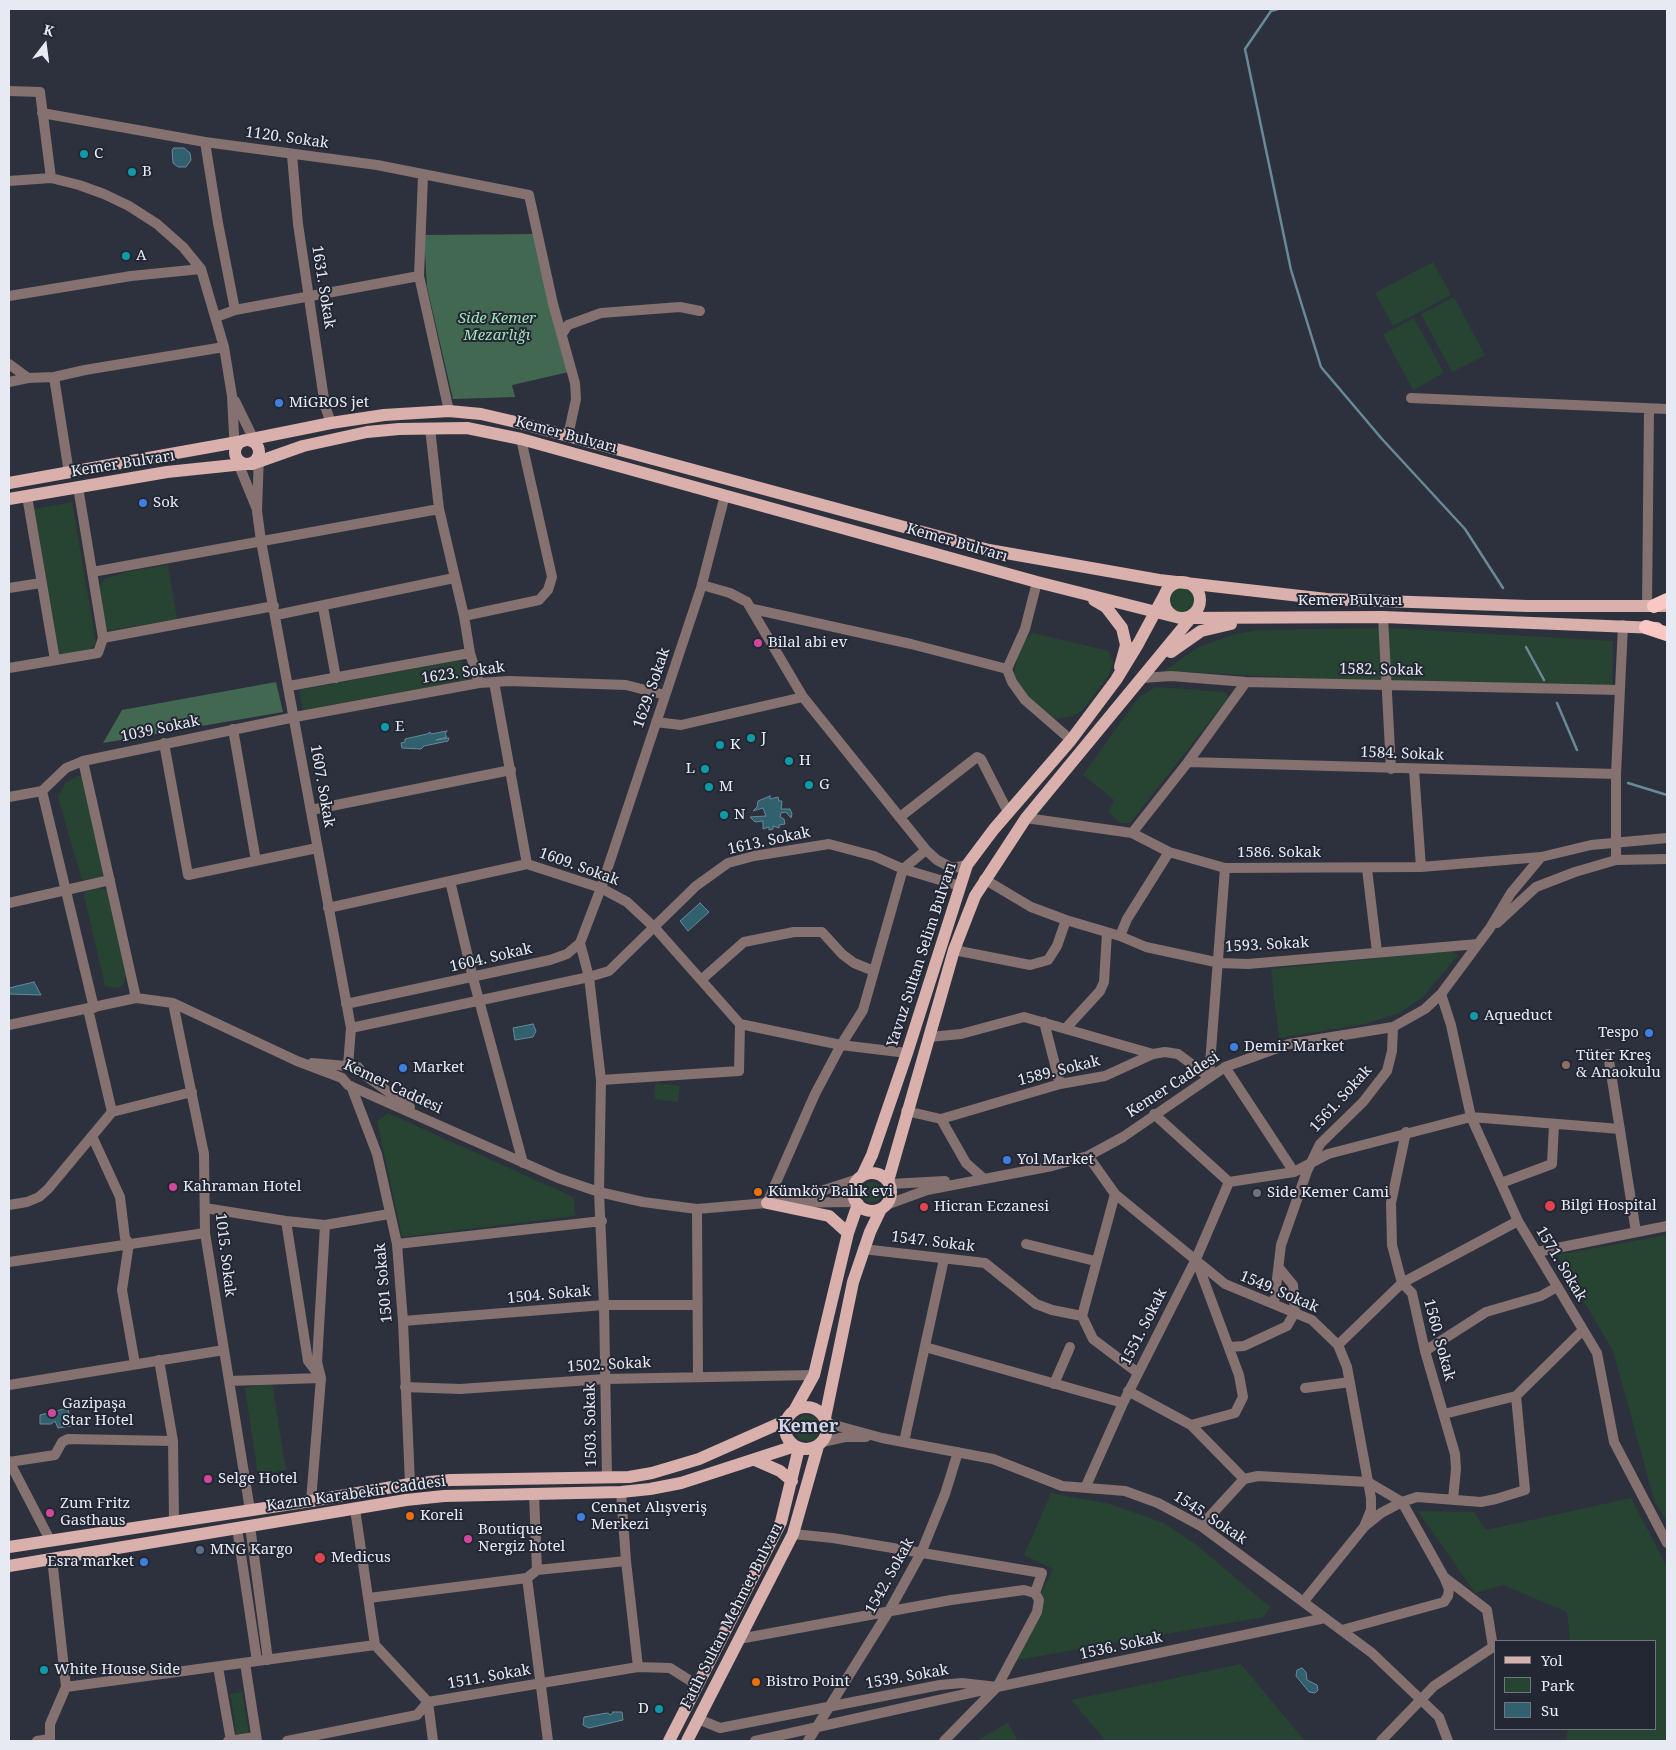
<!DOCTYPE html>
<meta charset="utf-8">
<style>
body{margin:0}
#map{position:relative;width:1676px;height:1750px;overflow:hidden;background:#2d313e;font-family:"Noto Serif",serif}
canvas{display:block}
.frame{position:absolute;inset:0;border:10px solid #e7eaf3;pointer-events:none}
.legend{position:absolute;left:1494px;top:1640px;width:162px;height:90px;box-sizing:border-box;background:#232734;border:1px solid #717580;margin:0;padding:6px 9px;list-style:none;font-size:15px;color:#e7eaf3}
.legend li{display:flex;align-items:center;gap:10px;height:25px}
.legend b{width:25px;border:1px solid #717580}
.north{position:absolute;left:20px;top:20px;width:50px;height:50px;-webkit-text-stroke:4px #232734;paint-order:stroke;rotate:15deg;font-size:14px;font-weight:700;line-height:20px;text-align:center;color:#e7eaf3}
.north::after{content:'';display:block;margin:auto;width:18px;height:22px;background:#e7eaf3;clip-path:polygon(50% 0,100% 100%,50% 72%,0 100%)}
</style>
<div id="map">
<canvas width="1676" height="1750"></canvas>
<div class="frame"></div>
<ul class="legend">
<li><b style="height:6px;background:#d9b0ac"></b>Yol</li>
<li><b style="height:14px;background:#274332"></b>Park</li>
<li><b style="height:14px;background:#31606f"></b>Su</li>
</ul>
<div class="north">K</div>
</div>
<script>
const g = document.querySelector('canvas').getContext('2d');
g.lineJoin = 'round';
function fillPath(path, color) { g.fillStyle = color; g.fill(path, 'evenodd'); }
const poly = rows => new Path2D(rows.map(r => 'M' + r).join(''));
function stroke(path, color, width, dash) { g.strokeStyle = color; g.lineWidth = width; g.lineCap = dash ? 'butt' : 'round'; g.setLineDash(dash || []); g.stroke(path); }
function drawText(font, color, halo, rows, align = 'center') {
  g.font = font + ' "Noto Serif",serif'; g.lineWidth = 4; g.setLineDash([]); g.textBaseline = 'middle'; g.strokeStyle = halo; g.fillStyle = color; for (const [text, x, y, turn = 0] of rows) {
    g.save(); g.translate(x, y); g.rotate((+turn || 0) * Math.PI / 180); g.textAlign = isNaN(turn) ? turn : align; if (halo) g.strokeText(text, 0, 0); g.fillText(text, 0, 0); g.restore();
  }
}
fillPath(poly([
 [1433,262,1451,295,1393,326,1375,293],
 [1454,297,1485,355,1452,372,1421,314],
 [1414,318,1444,373,1413,390,1383,334],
 [72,502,96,643,88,652,59,656,34,509],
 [168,565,177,619,106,631,99,589,104,579,131,571],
 '1170 600a12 12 0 1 1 24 0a12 12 0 1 1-24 0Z',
 [1389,628,1613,641,1612,685,1385,682,1164,671,1199,647,1235,634,1260,630],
 [1033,633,1109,651,1113,663,1108,676,1081,712,1069,717,1054,719,1031,702,1014,677,1017,657,1027,637],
 [461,660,467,680,303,710,299,690],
 [1156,687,1225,692,1228,698,1130,823,1121,823,1108,812,1114,800,1083,775,1139,697],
 [78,776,81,776,105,872,101,877,82,880,58,797,65,783],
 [97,888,108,890,126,976,122,986,116,988,105,986,84,895,86,891],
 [1451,951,1458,955,1422,998,1399,1013,1365,1024,1279,1038,1271,969],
 [655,1083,680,1086,678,1102,654,1099],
 [388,1113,573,1197,576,1216,402,1237,377,1121],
 '862 1192a10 10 0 1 1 20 0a10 10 0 1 1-20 0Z',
 [1667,1235,1667,1522,1655,1503,1613,1351,1557,1255],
 [272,1383,286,1470,258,1475,245,1388],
 '794 1428a13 13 0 1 1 26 0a13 13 0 1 1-26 0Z',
 [1051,1493,1110,1504,1164,1523,1198,1546,1270,1607,1264,1617,1017,1660,1018,1639,1053,1569,1024,1555],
 [1631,1498,1667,1567,1667,1741,1566,1741,1568,1729,1655,1729,1655,1641,1570,1641,1567,1612,1503,1585,1475,1593,1418,1511,1474,1512,1486,1530],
 [1241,1664,1305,1741,1106,1741,1071,1700],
 [242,1692,249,1733,237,1735,230,1694],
 [1008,1723,1017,1739,1013,1741,976,1741]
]), '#274332');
fillPath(poly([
 [536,234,569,372,512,385,515,397,453,399,427,287,424,235],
 [276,682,283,712,103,743,122,710]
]), '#436851');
const water = poly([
 [174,148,184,148,190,153,191,160,186,167,178,167,173,163,172,150,174,148],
 [447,731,445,734,447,737,436,740,449,738,448,741,424,746,421,749,402,748,401,743,405,742,405,739,427,734,430,732,431,734,447,731],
 [770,796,770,799,778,797,779,801,782,801,781,809,790,809,792,814,791,818,786,812,781,813,780,817,784,819,785,824,779,825,779,828,773,826,773,829,769,830,769,827,763,829,763,821,755,822,750,817,766,816,763,808,753,811,757,807,758,801,770,796],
 [700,903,709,912,688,931,680,921,700,903],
 [34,982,41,995,9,994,9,988,34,982],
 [533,1024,536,1031,533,1037,515,1040,513,1028,533,1024],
 [68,1408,71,1426,58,1428,55,1421,51,1424,40,1424,40,1415,68,1408],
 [1302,1668,1306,1672,1307,1680,1317,1685,1318,1690,1315,1693,1309,1692,1296,1676,1297,1670,1302,1668],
 [613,1712,622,1712,623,1720,589,1728,583,1725,584,1717,607,1713,611,1715,613,1712]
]);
fillPath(water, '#31606f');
stroke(water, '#688997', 1);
stroke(poly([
 [1278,9,1271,11,1245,49,1291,270,1321,367,1382,439,1465,529,1503,588],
 [1526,647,1544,680],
 [1557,703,1577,750],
 [1628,783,1667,795]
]), '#688997', 2.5);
stroke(poly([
 [9,91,40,92,51,178],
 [42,113,205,142,377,165,529,195,553,304,575,383,576,399,568,436],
 [205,142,218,223,235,310],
 [292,155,298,224,325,406,331,423],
 [423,176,419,276,449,411],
 [9,181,51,178,79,185,104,194,129,206,157,224,183,247,201,269],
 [9,296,131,276,201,269,224,347,232,396,235,453],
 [216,317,235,310,419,276],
 [562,334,568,325,601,313,680,307,700,311],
 [9,364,28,378],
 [54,377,69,473],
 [9,382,28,378,54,377,85,370,224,347],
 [1411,398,1667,409],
 [235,401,257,446],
 [430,428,439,509,464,616,470,653,479,683],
 [259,454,257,511,261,541,351,1028,348,1066],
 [236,458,256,507],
 [27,496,55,660],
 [92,572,439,509],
 [702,585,730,593,747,602,803,697,926,850,937,860,952,868,967,865],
 [9,588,41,583],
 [323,607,336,678],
 [1647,607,1649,409],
 [753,609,911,644,1007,669,1012,682,1025,700,1071,740],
 [276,615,454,578],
 [464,616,539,600,548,590,552,577,521,439],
 [1383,617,1391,769],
 [103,638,274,606],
 [9,668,98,653,103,638,78,487],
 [1007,669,1025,629,1037,582],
 [1142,678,1171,676,1246,682,1620,690],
 [494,682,527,864],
 [289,686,470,653],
 [656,722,681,725,803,697],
 [233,729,256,861],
 [164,743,188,875,317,848],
 [83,761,136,998],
 [1188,762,1616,774],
 [1414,770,1421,867],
 [42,791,94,1008],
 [9,797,42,791,66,768,83,761,295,717,479,683,509,681,626,685,665,695],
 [311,810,511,770],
 [900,817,977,757,981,759,1008,812],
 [1026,818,1132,833,1169,852,1225,868,1421,867,1541,857],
 [1132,833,1188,762,1246,682],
 [1616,860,1616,774,1623,625],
 [1367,869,1377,952],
 [984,879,1031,907,1066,920,1120,936,1146,947,1220,963,1248,964,1478,944],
 [450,881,473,978,523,1163],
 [9,903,110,880],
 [328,908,527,864,601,888,627,902,655,928,740,1024,841,1045,907,1053],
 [1497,923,1536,887,1575,872,1616,860,1667,859],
 [1120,936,1127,919,1169,852],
 [580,943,589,977,601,1080,599,1192,604,1305,607,1478],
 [954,950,1030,965,1048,960,1057,946,1066,920],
 [701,980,744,942,794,932,822,932,842,954,854,963,874,971],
 [1441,994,1451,1025,1471,1117,1518,1221,1597,1353,1614,1442,1667,1543],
 [173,1003,204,1154,205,1233,250,1510],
 [346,1004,550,960,567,954,580,943,601,888,701,588,725,495],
 [88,1009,112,1112],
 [1044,1022,1060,1084],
 [9,1025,136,998,173,1003,297,1061,342,1078,348,1085,558,1178,599,1192,643,1202,697,1209,767,1203,856,1202],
 [1067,1027,1100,991,1104,982,1107,933],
 [351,1028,589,977,609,971,696,886,728,863,754,856,829,844,874,856,903,869,960,886],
 [929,1037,961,1034,1024,1017,1153,1054],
 [1608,1054,1636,1232],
 [312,1063,358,1067,363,1074,410,1107],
 [1225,1067,1294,1172],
 [1209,1077,1225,868],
 [601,1080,739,1071,740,1024],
 [351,1086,377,1154,397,1244,403,1321,410,1484],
 [906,1111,941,1119,1060,1084,1105,1076,1153,1054,1165,1052,1178,1054,1209,1077],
 [1154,1114,1229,1182],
 [941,1119,966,1163,983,1178],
 [1406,1132,1391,1203,1392,1245,1402,1283,1412,1293,1425,1351,1455,1454,1456,1469,1453,1499],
 [92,1136,120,1197,125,1238,129,1243,122,1290,135,1364],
 [1088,1156,1115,1194,1225,1284,1312,1320,1338,1345,1347,1367,1371,1498,1371,1510,1364,1527,1304,1601],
 [1229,1182,1294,1172,1328,1154,1471,1117,1620,1129],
 [1501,1183,1552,1164,1554,1124],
 [890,1184,945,1181],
 [790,1198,818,1192,858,1179],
 [767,1203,815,1094,841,1045,863,1010,903,869,926,850],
 [9,1205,27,1202,39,1197,48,1189,112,1112,192,1092],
 [886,1205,927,1190,1052,1166,1088,1156,1123,1137,1225,1067,1289,1044,1393,1027,1425,1009,1441,994,1490,928,1511,893,1541,857,1591,845,1667,838],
 [205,1208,286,1221,325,1225,389,1214],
 [697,1209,698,1376],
 [286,1221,308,1361,319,1375],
 [397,1244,602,1221],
 [1026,1244,1095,1261],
 [863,1249,985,1263,1036,1304,1052,1310,1082,1316,1093,1339,1138,1373],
 [1537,1252,1667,1226],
 [9,1262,205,1233],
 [1274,1304,1281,1245,1307,1171,1320,1144,1363,1102,1387,1071,1392,1051,1393,1027],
 [1082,1316,1115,1194],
 [403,1321,604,1305,697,1305],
 [1338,1345,1402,1283,1518,1221],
 [925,1347,1123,1403],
 [1229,1347,1244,1346,1287,1326,1295,1312,1293,1285,1279,1268],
 [1425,1351,1486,1312,1541,1296,1557,1287],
 [159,1360,173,1441,174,1522],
 [229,1381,321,1378],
 [1054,1384,1070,1347],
 [9,1385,224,1350],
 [405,1387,460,1389,605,1379,814,1375],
 [1305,1388,1350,1382],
 [1128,1391,1191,1425,1244,1479,1201,1526],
 [1444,1414,1516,1396,1583,1330],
 [827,1423,882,1438,993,1459,1062,1486,1125,1491,1158,1503,1201,1526,1372,1653,1439,1717,1448,1741],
 [1191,1425,1235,1413,1243,1397,1239,1375,1197,1262],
 [822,1442,845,1437,866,1437],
 [904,1442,944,1259],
 [9,1461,50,1540],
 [9,1462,55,1455,62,1442,68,1439,173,1441],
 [1244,1479,1258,1476,1368,1482,1402,1502,1417,1497,1481,1502,1496,1499,1525,1490,1516,1396],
 [1086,1486,1123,1403,1196,1259,1229,1182],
 [621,1492,626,1561,638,1667],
 [534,1494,537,1570],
 [311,1501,321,1378,317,1362,325,1225],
 [355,1509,375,1645,428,1702,433,1741],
 [250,1526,268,1660],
 [237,1528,257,1661],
 [793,1534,833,1538,1042,1573,1035,1593],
 [527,1578,548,1741],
 [369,1598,527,1578,537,1570,626,1561],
 [1342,1630,1444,1602,1448,1596,1449,1589,1444,1577,1402,1502,1381,1513,1365,1526],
 [739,1639,951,1600,1024,1590,1035,1593,1039,1600,1037,1612,997,1687],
 [245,1663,257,1741],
 [218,1667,231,1741],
 [66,1687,375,1645],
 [698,1719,720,1728,940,1685,962,1683,997,1687],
 [37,1741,50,1739],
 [50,1741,50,1724,66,1687,52,1558],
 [228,1741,256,1737],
 [287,1741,417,1715,428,1702,638,1667,670,1668,697,1685],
 [755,1741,988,1689],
 [808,1741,889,1611,921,1553,945,1494,958,1452],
 [944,1741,997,1687,1325,1618],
 [1381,1741,1434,1686,1493,1647,1487,1610,1444,1577]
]), '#85716f', 10);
stroke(poly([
 '235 452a12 12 0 1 1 24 0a12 12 0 1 1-24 0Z',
 [247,440,331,423,384,415,449,411,481,414,520,423,989,550,1159,580,1327,599,1527,606,1665,606],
 [252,464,303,446,367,432,399,429,467,428,521,439,1037,582,1180,618,1383,617,1657,628],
 [9,483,243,441],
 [9,499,167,472,244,464],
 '1164 600a18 18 0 1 1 36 0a18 18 0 1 1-36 0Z',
 [1094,600,1106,607,1122,628,1126,645,1120,667],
 [1171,652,1201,631,1231,624],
 '853 1192a19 19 0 1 1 38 0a19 19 0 1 1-38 0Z',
 [862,1176,872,1155,907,1053,967,865,994,829,1071,740,1116,680,1138,644,1166,592],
 [888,1181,954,950,975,896,1026,818,1195,613],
 [767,1203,829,1216,848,1233],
 '785 1428a21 21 0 1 1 42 0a21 21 0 1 1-42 0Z',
 [794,1411,814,1375,848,1233,858,1204],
 [825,1418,853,1282,870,1232,881,1209],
 [755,1460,780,1471,792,1481],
 [9,1547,311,1501,410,1484,450,1480,629,1477,652,1473,699,1459,787,1420],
 [9,1566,406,1500,444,1496,621,1492,650,1489,681,1483,795,1446],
 [669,1741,781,1522,799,1448],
 [687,1741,793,1534,818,1446]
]), '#d9b0ac', 12);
stroke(poly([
 [1654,606,1667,600],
 [1646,627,1667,634]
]), '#fac8c4', 14);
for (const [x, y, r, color] of [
 [84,154,5,"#0f9aa8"],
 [132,172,5,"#0f9aa8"],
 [126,256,5,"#0f9aa8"],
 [279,403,5,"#3f7fe0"],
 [143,503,5,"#3f7fe0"],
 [758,643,5,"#d1479c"],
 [385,727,5,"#0f9aa8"],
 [751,738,5,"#0f9aa8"],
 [720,745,5,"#0f9aa8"],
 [789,761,5,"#0f9aa8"],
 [705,769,5,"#0f9aa8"],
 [809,785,5,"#0f9aa8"],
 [709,787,5,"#0f9aa8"],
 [724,815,5,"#0f9aa8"],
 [1474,1016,5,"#0f9aa8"],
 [1649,1033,5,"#3f7fe0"],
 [1234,1047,5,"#3f7fe0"],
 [1566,1065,5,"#8d6e63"],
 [403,1068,5,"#3f7fe0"],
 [1007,1160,5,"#3f7fe0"],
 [173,1187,5,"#d1479c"],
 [758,1192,5,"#e8710a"],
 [1257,1193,5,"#6b7280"],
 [1550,1206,6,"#e0444e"],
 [924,1207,5,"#e0444e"],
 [52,1413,5,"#d1479c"],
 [208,1479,5,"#d1479c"],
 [50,1513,5,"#d1479c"],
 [410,1516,5,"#e8710a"],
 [581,1517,5,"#3f7fe0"],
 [468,1539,5,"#d1479c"],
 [200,1550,5,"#5c6f8a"],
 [320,1558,6,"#e0444e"],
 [144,1562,5,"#3f7fe0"],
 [44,1670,5,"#0f9aa8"],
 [756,1682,5,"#e8710a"],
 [659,1709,5,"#0f9aa8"]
]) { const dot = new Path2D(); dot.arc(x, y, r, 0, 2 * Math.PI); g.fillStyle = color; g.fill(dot); stroke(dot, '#232734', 2); }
drawText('15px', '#e7eaf3', '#232734', [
 ["1120. Sokak",287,138,8],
 ["1631. Sokak",323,287,81],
 ["Kemer Bulvarı",566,435,15],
 ["Kemer Bulvarı",123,464,-9],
 ["Kemer Bulvarı",957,543,16],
 ["Kemer Bulvarı",1350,601],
 ["1582. Sokak",1381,670,1],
 ["1623. Sokak",463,673,-8],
 ["1629. Sokak",652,688,-71],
 ["1039 Sokak",160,729,-12],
 ["1584. Sokak",1402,754,2],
 ["1607. Sokak",322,786,80],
 ["1613. Sokak",769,841,-12],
 ["1586. Sokak",1279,853],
 ["1609. Sokak",579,867,20],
 ["1593. Sokak",1267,945,-3],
 ["Yavuz Sultan Selim Bulvarı",922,955,-72],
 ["1604. Sokak",491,958,-13],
 ["1589. Sokak",1059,1071,-14],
 ["Kemer Caddesi",1173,1085,-33],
 ["Kemer Caddesi",393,1087,25],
 ["1561. Sokak",1341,1099,-48],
 ["1547. Sokak",933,1242,7],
 ["1015. Sokak",225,1255,83],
 ["1571. Sokak",1561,1264,59],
 ["1501 Sokak",384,1283,-95],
 ["1549. Sokak",1279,1292,23],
 ["1504. Sokak",549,1295,-5],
 ["1551. Sokak",1144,1327,-63],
 ["1560. Sokak",1439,1340,75],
 ["1502. Sokak",609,1365,-3],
 ["1503. Sokak",591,1425,-91],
 ["Kazım Karabekir Caddesi",356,1494,-8],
 ["1545. Sokak",1210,1518,33],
 ["1542. Sokak",890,1576,-61],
 ["Fatih Sultan Mehmet Bulvarı",732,1616,-63],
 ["1536. Sokak",1121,1646,-12],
 ["1511. Sokak",489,1677,-10],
 ["1539. Sokak",907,1677,-10]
]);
drawText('15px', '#e7eaf3', '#232734', [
 ["C",94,154],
 ["B",142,172],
 ["A",136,256],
 ["MiGROS jet",289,403],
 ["Sok",153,503],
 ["Bilal abi ev",768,643],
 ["E",395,727],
 ["J",761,738],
 ["K",730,745],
 ["H",799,761],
 ["L",695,769,"right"],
 ["G",819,785],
 ["M",719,787],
 ["N",734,815],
 ["Aqueduct",1484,1016],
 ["Tespo",1639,1033,"right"],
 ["Demir Market",1244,1047],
 ["Tüter Kreş",1576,1056],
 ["& Anaokulu",1576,1073],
 ["Market",413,1068],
 ["Yol Market",1017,1160],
 ["Kahraman Hotel",183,1187],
 ["Kümköy Balık evi",768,1192],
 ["Side Kemer Cami",1267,1193],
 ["Bilgi Hospital",1561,1206],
 ["Hicran Eczanesi",934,1207],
 ["Gazipaşa",62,1404],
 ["Star Hotel",62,1421],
 ["Selge Hotel",218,1479],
 ["Zum Fritz",60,1504],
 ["Gasthaus",60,1521],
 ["Cennet Alışveriş",591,1508],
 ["Merkezi",591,1525],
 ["Koreli",420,1516],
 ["Boutique",478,1530],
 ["Nergiz hotel",478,1547],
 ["MNG Kargo",210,1550],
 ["Medicus",331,1558],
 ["Esra market",134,1562,"right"],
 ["White House Side",54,1670],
 ["Bistro Point",766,1682],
 ["D",649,1709,"right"]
], 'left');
drawText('italic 15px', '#a2e2b8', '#232734', [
 ["Side Kemer",497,319],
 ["Mezarlığı",497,336]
]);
drawText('bold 18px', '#d1d7e8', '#232734', [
 ["Kemer",808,1427]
]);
</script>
